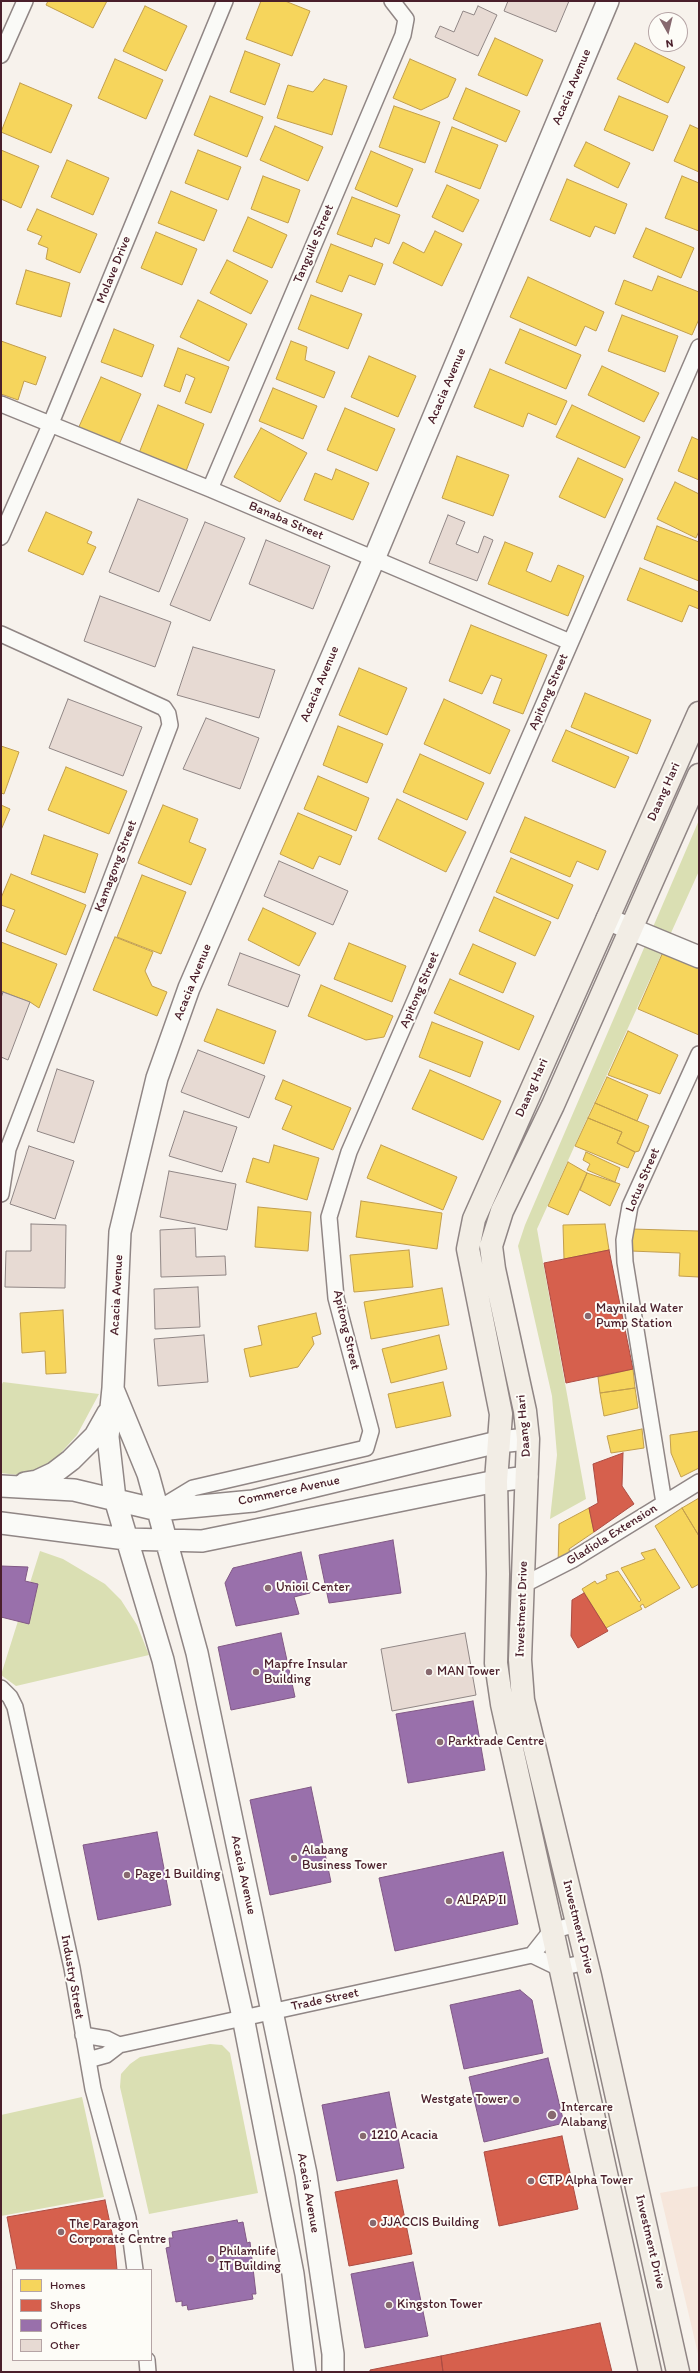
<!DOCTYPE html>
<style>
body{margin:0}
#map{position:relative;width:700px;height:2373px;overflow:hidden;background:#f7f2ec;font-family:Itim,sans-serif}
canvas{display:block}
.frame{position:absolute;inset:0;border:2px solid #4a1f2b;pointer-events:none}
.legend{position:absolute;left:12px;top:2269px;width:140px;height:92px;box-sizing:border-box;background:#fdfcf7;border:1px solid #b5a4a5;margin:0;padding:5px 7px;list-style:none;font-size:12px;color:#4a1f2b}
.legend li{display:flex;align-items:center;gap:8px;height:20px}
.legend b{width:20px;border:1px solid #b5a4a5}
.north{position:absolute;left:648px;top:12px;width:40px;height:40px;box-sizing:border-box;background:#fdfcf7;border:1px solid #b5a4a5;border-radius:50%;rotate:172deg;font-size:11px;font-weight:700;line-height:16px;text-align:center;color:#4a1f2b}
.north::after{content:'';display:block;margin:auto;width:14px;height:18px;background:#87696f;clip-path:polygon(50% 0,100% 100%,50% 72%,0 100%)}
</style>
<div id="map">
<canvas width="700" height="2373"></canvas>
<div class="frame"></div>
<ul class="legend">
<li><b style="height:11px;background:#f6d55c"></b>Homes</li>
<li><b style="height:11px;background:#d6604d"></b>Shops</li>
<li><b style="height:11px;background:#9970ab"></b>Offices</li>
<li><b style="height:11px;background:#e7dad3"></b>Other</li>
</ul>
<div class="north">N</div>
</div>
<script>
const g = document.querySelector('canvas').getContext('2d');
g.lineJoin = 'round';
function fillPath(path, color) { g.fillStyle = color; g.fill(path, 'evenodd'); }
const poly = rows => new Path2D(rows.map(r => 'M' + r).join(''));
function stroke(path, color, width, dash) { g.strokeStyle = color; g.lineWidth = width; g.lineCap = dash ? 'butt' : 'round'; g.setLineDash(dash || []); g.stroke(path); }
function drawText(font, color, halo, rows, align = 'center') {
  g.font = font + ' Itim,sans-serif'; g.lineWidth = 4; g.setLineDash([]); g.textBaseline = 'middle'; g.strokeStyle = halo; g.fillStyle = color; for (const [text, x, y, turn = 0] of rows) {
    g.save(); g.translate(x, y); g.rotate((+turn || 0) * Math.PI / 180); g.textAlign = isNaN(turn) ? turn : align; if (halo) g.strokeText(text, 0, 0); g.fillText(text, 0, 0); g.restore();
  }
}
fillPath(poly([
 [699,2186,699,2358,660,2193]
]), '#f6e6db');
fillPath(poly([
 [699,820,699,871,537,1229,586,1499,550,1519,557,1455,552,1396,518,1246,525,1225],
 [3,1382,99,1394,77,1435,48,1467,18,1475,1,1473,1,1386],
 [40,1551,63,1559,105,1584,121,1600,137,1625,149,1655,16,1686,1,1675],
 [210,2044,222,2045,230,2053,258,2193,149,2214,120,2087,121,2074,130,2064,140,2057],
 [82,2097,104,2197,1,2216,1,2115]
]), '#dadfb3');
const homes = poly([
 [48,1,107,1,93,28,46,5,48,1],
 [261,1,285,1,310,11,292,56,246,39,261,1],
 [145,6,187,26,166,71,123,51,145,6],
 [495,38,543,60,527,96,478,75,495,38],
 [635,43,685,67,668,103,617,79,635,43],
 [245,51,280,64,265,105,230,92,245,51],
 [115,59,163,80,146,119,98,98,115,59],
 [410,59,456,79,448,97,421,110,393,98,410,59],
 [324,79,347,86,332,135,277,118,288,85,313,92,324,79],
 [20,83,72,105,51,153,1,132,20,83],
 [466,88,520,111,506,142,453,119,466,88],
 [210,96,263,117,247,157,194,135,210,96],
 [619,96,668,116,653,151,604,130,619,96],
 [394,106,440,122,425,163,379,147,394,106],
 [690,125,699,129,699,172,674,161,690,125],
 [275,126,323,147,308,181,260,160,275,126],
 [452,127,498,145,480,189,435,172,452,127],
 [586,142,630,163,618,188,574,166,586,142],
 [1,150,39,166,21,208,1,199,1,150],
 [198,150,241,167,228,200,185,183,198,150],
 [371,151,413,169,397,207,355,189,371,151],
 [67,160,109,178,93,215,51,197,67,160],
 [263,176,300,190,288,223,251,209,263,176],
 [682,176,699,183,699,231,665,218,682,176],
 [567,179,627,204,615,234,595,226,590,237,550,220,567,179],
 [447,185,479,200,463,232,432,217,447,185],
 [171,191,217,210,204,241,158,223,171,191],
 [352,197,400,215,389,244,375,238,372,247,337,234,352,197],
 [37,209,97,234,80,273,46,259,48,248,38,244,42,236,27,230,37,209],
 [248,217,287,235,272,268,233,251,248,217],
 [646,228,694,248,681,278,633,257,646,228],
 [435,231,462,244,442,286,393,263,403,242,424,253,435,231],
 [156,232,197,249,182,285,141,268,156,232],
 [331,244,383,264,375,285,349,275,342,292,316,282,331,244],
 [227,260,268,281,251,314,210,293,227,260],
 [26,270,70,283,61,317,16,304,26,270],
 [658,276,699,292,699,319,692,335,615,304,624,280,652,291,658,276],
 [528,277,604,312,596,331,585,326,576,346,510,317,528,277],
 [311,295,362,314,348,349,298,329,311,295],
 [198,300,247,324,229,361,180,337,198,300],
 [622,315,678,336,665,372,608,351,622,315],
 [114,329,154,345,142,377,101,362,114,329],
 [520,329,581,355,566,389,505,363,520,329],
 [1,341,46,357,36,385,24,381,18,400,1,394,1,341],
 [291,341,307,347,305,360,335,372,324,398,276,379,291,341],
 [178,348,229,367,211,413,185,403,195,378,186,374,180,392,164,386,178,348],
 [369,356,416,376,398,417,351,397,369,356],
 [602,366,659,393,644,422,588,395,602,366],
 [490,369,567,401,556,425,528,413,523,427,474,407,490,369],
 [101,377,141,394,118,447,78,429,101,377],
 [273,388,317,406,303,439,259,421,273,388],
 [158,405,204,424,186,471,139,453,158,405],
 [572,405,640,437,625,468,556,437,572,405],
 [345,408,395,429,377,471,327,450,345,408],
 [261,428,307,453,280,502,234,477,261,428],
 [692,437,699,440,699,480,678,471,692,437],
 [457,456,509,475,493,516,442,498,457,456],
 [578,458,623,479,605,518,559,497,578,458],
 [336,469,369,483,353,520,304,500,315,473,332,480,336,469],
 [675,482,699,494,699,531,696,538,657,519,675,482],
 [46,512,92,532,87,543,96,547,83,575,28,551,46,512],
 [657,526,699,542,699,581,644,559,657,526],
 [505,542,533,553,526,571,551,582,558,565,584,576,568,616,488,584,505,542],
 [640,568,699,592,699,609,689,605,682,622,627,600,640,568],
 [471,625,547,655,523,714,493,703,502,679,491,675,482,694,449,681,471,625],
 [359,668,407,688,387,735,339,715,359,668],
 [585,693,651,720,637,754,571,727,585,693],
 [444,699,510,730,490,774,424,744,444,699],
 [338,726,383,744,367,783,323,765,338,726],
 [566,730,629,757,615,788,552,761,566,730],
 [1,746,19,752,4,794,1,793,1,746],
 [420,754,484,783,467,820,403,792,420,754],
 [66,767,127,791,109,834,48,810,66,767],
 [318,776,369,798,356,831,304,809,318,776],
 [397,799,466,832,446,872,378,839,397,799],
 [1,805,10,809,1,830,1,805],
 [163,805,198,819,189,842,206,849,191,885,138,863,163,805],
 [298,813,352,836,340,865,319,856,313,869,280,854,298,813],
 [525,817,606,851,598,870,577,861,570,877,510,852,525,817],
 [44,835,98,854,85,893,31,874,44,835],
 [511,858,573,885,558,919,496,892,511,858],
 [11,874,86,905,66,955,6,931,15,910,1,905,1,898,11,874],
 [142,875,186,892,161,954,117,937,142,875],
 [494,897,551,922,535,956,479,931,494,897],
 [263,908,316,933,299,966,248,940,263,908],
 [115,937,153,952,145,971,152,986,167,992,157,1016,93,990,115,937],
 [1,942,57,964,39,1008,30,1002,1,991,1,942],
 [349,943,406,966,392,1002,334,979,349,943],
 [473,944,516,963,503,993,459,974,473,944],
 [663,952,699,968,699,1035,638,1009,663,952],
 [450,979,534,1016,519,1050,434,1013,450,979],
 [321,985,393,1016,384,1037,366,1040,308,1016,321,985],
 [217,1009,276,1031,264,1064,204,1041,217,1009],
 [432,1022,483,1042,470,1077,419,1057,432,1022],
 [628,1031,678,1055,660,1094,608,1075,628,1031],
 [430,1070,501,1101,483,1140,412,1109,430,1070],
 [607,1077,648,1095,637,1121,595,1103,607,1077],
 [283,1080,351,1108,333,1150,282,1129,292,1106,275,1099,283,1080],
 [595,1103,649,1126,639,1151,635,1152,617,1143,622,1132,588,1118,595,1103],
 [588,1118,622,1132,617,1143,635,1152,628,1168,575,1146,588,1118],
 [274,1145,319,1158,307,1200,246,1182,253,1158,269,1163,274,1145],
 [381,1145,457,1177,443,1210,367,1178,381,1145],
 [586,1152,620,1168,615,1182,587,1170,590,1164,583,1160,586,1152],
 [568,1162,587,1173,568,1215,548,1206,568,1162],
 [587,1173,620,1184,610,1206,580,1190,587,1173],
 [361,1201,442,1213,437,1249,356,1237,361,1201],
 [258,1207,311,1212,308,1251,255,1247,258,1207],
 [605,1224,609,1250,564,1259,563,1225,605,1224],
 [632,1229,699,1231,699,1277,679,1276,680,1253,631,1251,632,1229],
 [409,1250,413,1287,354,1292,350,1255,409,1250],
 [442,1288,449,1325,371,1339,364,1302,442,1288],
 [63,1310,66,1373,46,1374,45,1351,22,1353,20,1313,63,1310],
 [316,1313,321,1334,312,1337,314,1344,298,1367,250,1377,244,1349,262,1345,258,1326,316,1313],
 [439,1335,447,1369,391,1383,382,1349,439,1335],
 [633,1369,635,1388,600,1393,598,1377,633,1369],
 [443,1382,451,1416,396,1428,388,1394,443,1382],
 [635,1388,638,1408,604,1416,600,1393,635,1388],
 [642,1429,644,1448,611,1453,607,1436,642,1429],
 [699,1431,699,1468,681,1477,671,1453,670,1435,699,1431],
 [699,1498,699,1536,682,1508,699,1498],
 [589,1508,594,1532,569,1549,571,1558,558,1566,559,1524,589,1508],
 [682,1508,699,1536,699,1584,692,1588,655,1526,682,1508],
 [655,1549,680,1588,645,1608,643,1604,640,1606,642,1609,606,1628,582,1589,595,1581,597,1584,607,1579,606,1575,618,1571,639,1602,641,1600,621,1568,645,1559,641,1553,655,1549]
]);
fillPath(homes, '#f6d55c');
stroke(homes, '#c29e4d', 1);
const shops = poly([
 [609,1250,633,1369,566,1383,544,1263,609,1250],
 [623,1453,622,1486,634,1504,594,1532,589,1508,598,1503,593,1464,623,1453],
 [584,1593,608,1631,578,1648,571,1636,572,1600,584,1593],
 [562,2136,578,2209,499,2226,484,2152,562,2136],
 [397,2180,412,2254,349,2266,335,2192,397,2180],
 [105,2200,115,2247,117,2270,17,2270,7,2217,105,2200],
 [600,2323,612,2372,443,2372,441,2356,600,2323],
 [441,2356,443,2372,370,2372,370,2370,441,2356]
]);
fillPath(shops, '#d6604d');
stroke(shops, '#ac4c43', 1);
const offices = poly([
 [393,1540,401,1593,329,1603,319,1555,393,1540],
 [301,1552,310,1593,294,1597,299,1614,236,1626,225,1583,233,1568,301,1552],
 [1,1566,28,1567,25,1581,38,1584,29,1624,1,1617,1,1566],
 [281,1633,295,1697,231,1710,218,1647,281,1633],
 [473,1701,485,1770,408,1783,396,1714,473,1701],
 [311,1787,331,1882,270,1895,250,1800,311,1787],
 [157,1832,171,1905,98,1920,83,1845,157,1832],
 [503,1852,518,1924,395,1951,379,1878,503,1852],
 [520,1990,532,2000,543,2053,464,2069,450,2005,520,1990],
 [548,2058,564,2123,484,2142,469,2077,548,2058],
 [389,2092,404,2168,337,2181,322,2105,389,2092],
 [237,2220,238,2223,243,2222,247,2243,250,2242,256,2294,252,2294,253,2299,188,2310,187,2305,182,2306,182,2301,176,2302,166,2248,170,2247,169,2238,173,2238,172,2232,237,2220],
 [413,2262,428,2336,365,2348,351,2274,413,2262]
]);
fillPath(offices, '#9970ab');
stroke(offices, '#815885', 1);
const building = poly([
 [508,1,569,1,556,32,504,11,508,1],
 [478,6,497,15,478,56,435,37,440,26,454,32,463,11,474,15,478,6],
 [138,499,188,519,159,592,109,572,138,499],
 [448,515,465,522,456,544,478,553,484,536,493,540,477,581,429,563,448,515],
 [205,522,245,538,210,621,170,605,205,522],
 [266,540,330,566,313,609,249,584,266,540],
 [100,596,171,622,155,667,84,641,100,596],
 [193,647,275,670,259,718,177,695,193,647],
 [68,699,142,727,123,776,49,748,68,699],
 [206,718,259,738,240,789,183,769,206,718],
 [279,861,348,891,333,925,264,896,279,861],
 [240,953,300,975,288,1007,228,985,240,953],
 [3,992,30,1002,8,1060,1,1057,1,998,3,992],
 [198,1050,265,1076,249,1118,181,1092,198,1050],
 [57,1069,94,1081,74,1143,37,1131,57,1069],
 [184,1111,237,1127,222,1172,169,1156,184,1111],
 [29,1146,74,1161,55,1219,10,1204,29,1146],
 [169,1171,236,1184,227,1230,160,1217,169,1171],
 [31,1224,66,1225,65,1288,5,1287,6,1251,31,1251,31,1224],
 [195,1228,196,1257,225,1256,226,1275,161,1277,160,1230,195,1228],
 [198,1287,200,1327,155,1329,154,1289,198,1287],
 [204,1335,208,1382,158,1386,154,1339,204,1335],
 [465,1633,476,1695,392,1711,381,1649,465,1633]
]);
fillPath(building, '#e7dad3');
stroke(building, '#908685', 1);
const street = poly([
 [1,55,25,1],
 [1,404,210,489,570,642],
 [210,489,403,35,406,19,392,1],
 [1,537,51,423,225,1],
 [1,634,164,708,168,714,170,725,8,1149,1,1194],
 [664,1503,625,1262,624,1240,630,1206,699,1054],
 [160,1508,193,1488,366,1448,371,1431,336,1298,329,1217,349,1152,699,347],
 [523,1585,572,1560,699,1482],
 [1,1688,10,1697,15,1707,72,1968,93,2089,128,2218,135,2270],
 [532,1955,551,1931,577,1924],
 [83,2035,107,2039,119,2045],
 [88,2060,106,2055,119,2045,532,1955,559,1968,587,1962],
 [147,2360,148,2372]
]);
const secondary = poly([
 [607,919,699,957],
 [113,1389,148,1474,197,1653,306,2174,333,2354,333,2372],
 [25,1483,37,1481,54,1473,71,1460,95,1436,108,1413],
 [1,1486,74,1490,158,1510,253,1501,498,1442,528,1439],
 [1,1523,126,1539,202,1541,496,1481,527,1477],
 [305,2372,293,2274,243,2017,163,1660,115,1499,108,1437,113,1388,120,1232,157,1078,189,988,374,559,608,1]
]);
const primary = poly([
 [650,2372,502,1704,496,1663,498,1574,496,1481,501,1414,468,1249,474,1219,699,713],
 [678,2372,590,1976,523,1700,520,1660,528,1439,525,1411,494,1269,491,1246,502,1211,553,1105,699,775]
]);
stroke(street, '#908685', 18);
stroke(secondary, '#908685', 24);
stroke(primary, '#908685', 25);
stroke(street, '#fafaf7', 15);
stroke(secondary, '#fafaf7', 21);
stroke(primary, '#f2ede5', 22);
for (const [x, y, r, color] of [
 [588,1316,4,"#87696f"],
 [268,1588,4,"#87696f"],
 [256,1672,4,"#87696f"],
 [429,1672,4,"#87696f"],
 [440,1742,4,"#87696f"],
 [294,1858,4,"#87696f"],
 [127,1875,4,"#87696f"],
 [449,1901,4,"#87696f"],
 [516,2100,4,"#87696f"],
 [552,2115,5,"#87696f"],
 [363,2136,4,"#87696f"],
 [531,2181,4,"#87696f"],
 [373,2223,4,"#87696f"],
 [61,2232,4,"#87696f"],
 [211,2259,4,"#87696f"],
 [389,2305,4,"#87696f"]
]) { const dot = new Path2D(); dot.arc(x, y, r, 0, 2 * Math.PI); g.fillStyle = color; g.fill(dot); stroke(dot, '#fdfcf7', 1.5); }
drawText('13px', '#4a1f2b', '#fdfcf7', [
 ["Acacia Avenue",572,87,-67],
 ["Tanguile Street",314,244,-67],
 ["Molave Drive",114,270,-68],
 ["Acacia Avenue",447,386,-67],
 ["Banaba Street",286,521,23],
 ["Acacia Avenue",320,684,-67],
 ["Apitong Street",549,692,-67],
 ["Daang Hari",664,792,-66],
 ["Kamagong Street",116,866,-69],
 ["Acacia Avenue",193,982,-68],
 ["Apitong Street",420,990,-67],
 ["Daang Hari",532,1088,-66],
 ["Lotus Street",643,1180,-67],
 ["Acacia Avenue",117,1295,-87],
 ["Apitong Street",346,1330,77],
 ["Daang Hari",524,1426,-95],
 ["Commerce Avenue",289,1491,-12],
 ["Gladiola Extension",612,1535,-32],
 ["Investment Drive",522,1609,-88],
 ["Acacia Avenue",243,1875,78],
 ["Investment Drive",578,1927,76],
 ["Industry Street",72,1977,80],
 ["Trade Street",325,2000,-12],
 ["Acacia Avenue",308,2193,80],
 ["Investment Drive",650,2242,77]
]);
drawText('13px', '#4a1f2b', '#fdfcf7', [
 ["Maynilad Water",596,1309],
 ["Pump Station",596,1324],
 ["Unioil Center",276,1588],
 ["Mapfre Insular",264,1665],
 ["Building",264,1680],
 ["MAN Tower",437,1672],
 ["Parktrade Centre",448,1742],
 ["Alabang",302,1851],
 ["Business Tower",302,1866],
 ["Page 1 Building",135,1875],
 ["ALPAP II",457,1901],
 ["Westgate Tower",508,2100,"right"],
 ["Intercare",561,2108],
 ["Alabang",561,2123],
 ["1210 Acacia",371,2136],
 ["CTP Alpha Tower",539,2181],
 ["JJACCIS Building",381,2223],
 ["The Paragon",69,2225],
 ["Corporate Centre",69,2240],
 ["Philamlife",219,2252],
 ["IT Building",219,2267],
 ["Kingston Tower",397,2305]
], 'left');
</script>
